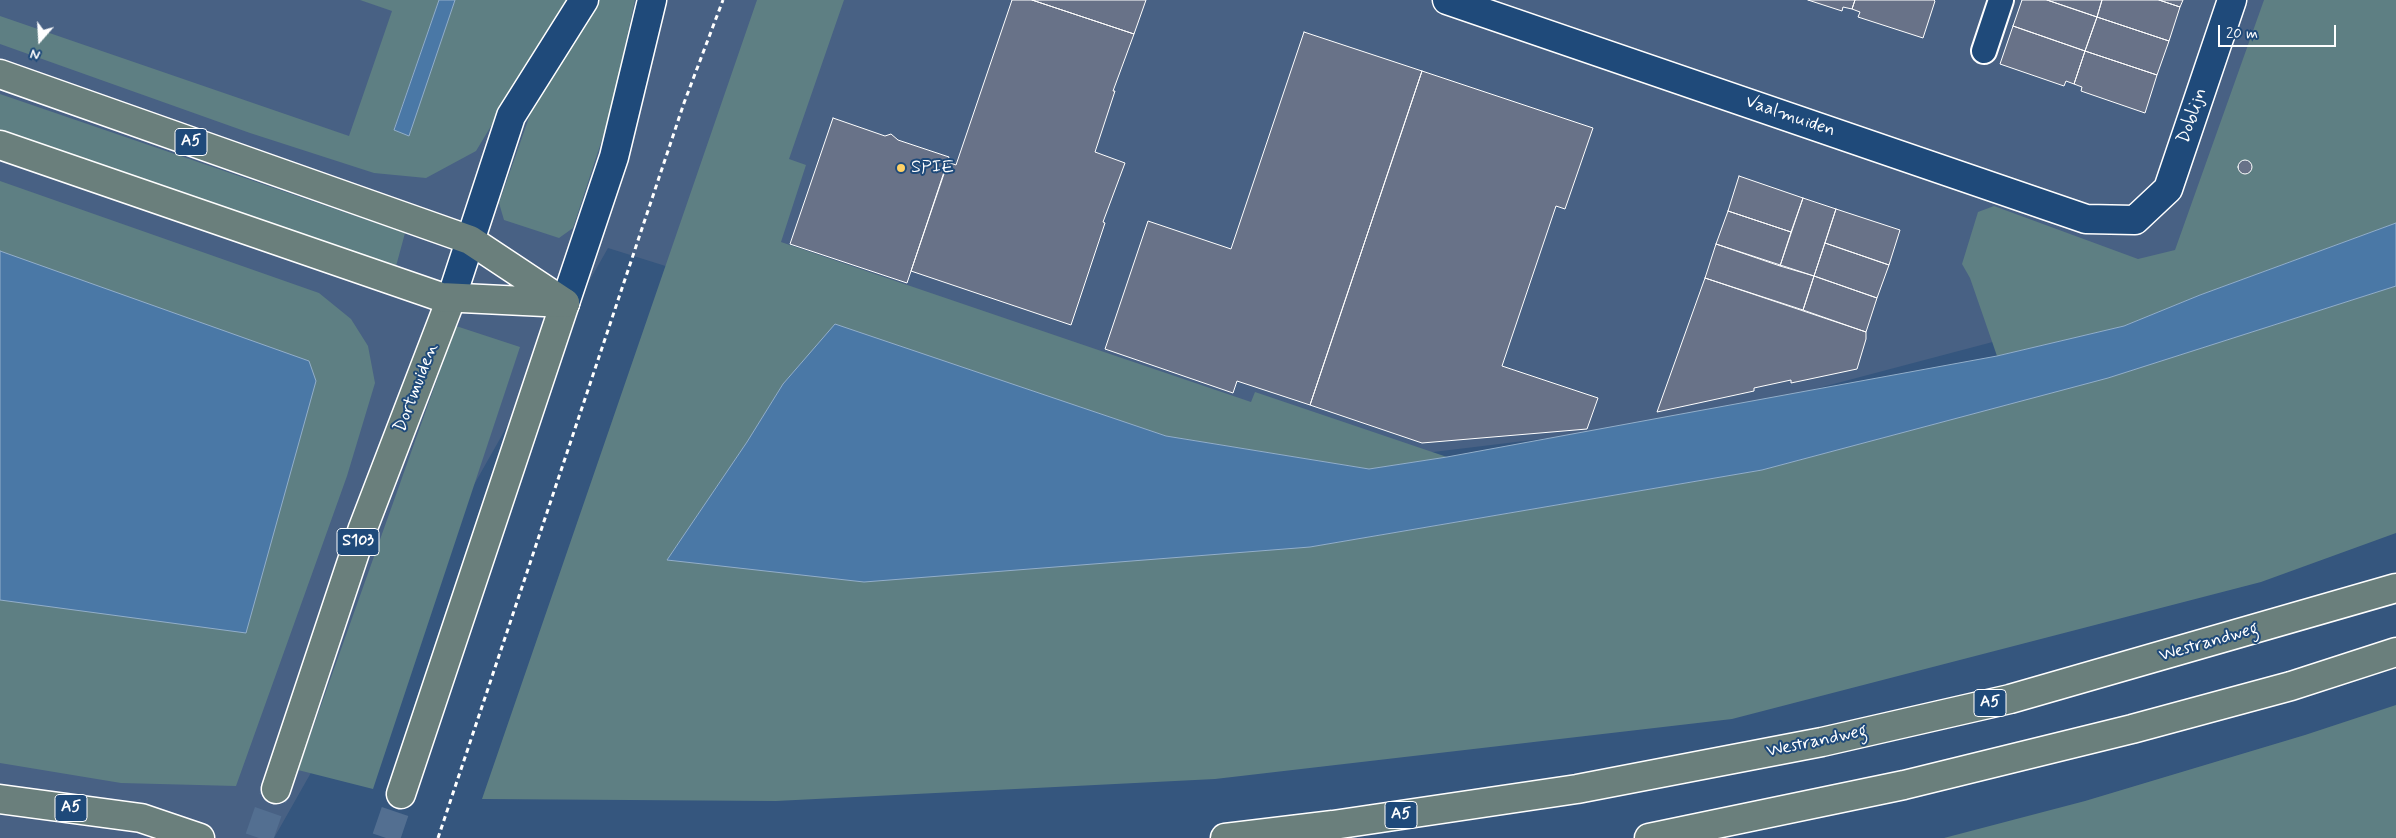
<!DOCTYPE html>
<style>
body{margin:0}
#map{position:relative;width:2396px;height:838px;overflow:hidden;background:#35567e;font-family:Mynerve,sans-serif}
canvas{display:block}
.north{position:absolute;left:15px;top:15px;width:50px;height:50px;-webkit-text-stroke:4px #1f4a7a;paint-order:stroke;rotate:199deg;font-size:14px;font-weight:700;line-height:20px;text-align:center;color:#fff}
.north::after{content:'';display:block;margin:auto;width:18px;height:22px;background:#fff;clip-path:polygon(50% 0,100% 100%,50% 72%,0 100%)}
.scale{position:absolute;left:2218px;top:25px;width:118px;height:22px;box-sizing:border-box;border:2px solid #fff;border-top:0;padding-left:6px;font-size:15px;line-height:18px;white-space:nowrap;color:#fff;-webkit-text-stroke:4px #1f4a7a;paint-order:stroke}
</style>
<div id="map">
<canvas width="2396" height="838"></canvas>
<div class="north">N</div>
<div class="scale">20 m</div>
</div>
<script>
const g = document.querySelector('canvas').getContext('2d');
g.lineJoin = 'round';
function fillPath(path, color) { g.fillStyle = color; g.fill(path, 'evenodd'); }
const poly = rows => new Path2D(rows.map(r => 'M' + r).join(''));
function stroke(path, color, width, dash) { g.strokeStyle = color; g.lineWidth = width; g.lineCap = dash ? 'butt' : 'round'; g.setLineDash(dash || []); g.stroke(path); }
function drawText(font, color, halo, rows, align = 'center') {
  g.font = font + ' Mynerve,sans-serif'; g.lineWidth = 4; g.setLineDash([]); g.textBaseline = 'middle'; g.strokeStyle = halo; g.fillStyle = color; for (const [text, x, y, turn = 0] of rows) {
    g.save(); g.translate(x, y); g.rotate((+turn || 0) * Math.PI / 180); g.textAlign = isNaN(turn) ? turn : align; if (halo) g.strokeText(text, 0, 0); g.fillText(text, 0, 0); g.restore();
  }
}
fillPath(poly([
 [0,0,2396,0,2197,288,1758,404,1607,431,1367,460,1177,426,608,248,274,838,0,838]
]), '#486184');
fillPath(poly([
 [360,0,439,0,394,129,409,135,455,0,567,0,476,151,426,178,374,173,250,133,0,44,0,16,349,136,392,11],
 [599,0,635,0,610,115,573,228,559,238,504,220,499,203,532,109],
 [757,0,844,0,789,159,806,165,781,242,1251,402,1255,392,1447,457,1369,469,1166,436,835,325,783,384,747,442,667,560,1310,547,1762,470,2107,378,2396,286,2396,533,2261,582,1732,719,1215,779,776,801,482,799],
 [2264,0,2396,0,2396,223,2200,295,2124,326,1997,356,1970,278,1962,264,1978,212,1994,206,2138,259,2175,250],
 [0,94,405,233,395,270,0,132],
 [0,181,319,293,351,319,368,346,375,383,347,476,236,786,121,783,0,763],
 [456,326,520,347,373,789,298,770],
 [2396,705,2396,838,1944,838,2085,801,2305,735]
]), '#5e7f83');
const water = poly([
 [439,0,455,0,409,136,394,130,439,0],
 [2396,223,2396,286,2108,378,1762,470,1310,547,864,582,667,560,747,442,783,384,835,324,1166,436,1369,469,1447,457,1997,356,2124,326,2200,295,2396,223],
 [0,251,309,361,316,381,246,633,0,600,0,251]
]);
fillPath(water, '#4a78a6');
stroke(water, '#92aeca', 1);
const building = poly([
 [1012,0,1032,0,1134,34,1113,91,1115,91,1095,152,1125,163,1103,222,1105,223,1071,325,911,271,948,162,956,165,1012,0],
 [1032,0,1146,0,1134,34,1032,0],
 [1808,0,1855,0,1852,9,1843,7,1842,11,1808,0],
 [1855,0,1934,0,1935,1,1923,38,1858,17,1860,12,1852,9,1855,0],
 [2022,0,2047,0,2097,17,2085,51,2013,26,2022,0],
 [2047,0,2102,0,2097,17,2047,0],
 [2102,0,2159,0,2180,7,2169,41,2097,17,2102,0],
 [2159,0,2183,0,2180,7,2159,0],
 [2097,17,2169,41,2157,75,2085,51,2097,17],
 [2013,26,2085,51,2074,84,2066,81,2064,86,2000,64,2013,26],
 [1304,32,1422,71,1310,405,1237,381,1233,393,1105,349,1148,221,1231,249,1304,32],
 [2085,51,2157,75,2145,113,2081,91,2082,87,2074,84,2085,51],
 [1422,71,1593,128,1565,209,1556,206,1502,366,1598,398,1587,429,1422,443,1310,405,1422,71],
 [833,118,885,136,891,134,898,140,949,157,907,283,790,244,833,118],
 '2238 167a7 7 0 1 1 14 0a7 7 0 1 1-14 0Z',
 [1739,176,1803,198,1791,232,1728,211,1739,176],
 [1803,198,1836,209,1814,276,1780,266,1803,198],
 [1836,209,1900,230,1889,265,1825,243,1836,209],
 [1728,211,1791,232,1780,266,1716,244,1728,211],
 [1825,243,1889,265,1877,298,1814,276,1825,243],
 [1716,244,1814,276,1803,310,1705,278,1716,244],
 [1814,276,1877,298,1866,332,1803,310,1814,276],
 [1705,278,1866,332,1866,339,1857,369,1791,383,1791,380,1754,388,1754,391,1657,412,1705,278]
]);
fillPath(building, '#687288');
stroke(building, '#fff', 1);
stroke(poly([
 [259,838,276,789],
 [386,838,401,794]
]), '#536f91', 28, [28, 14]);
const lane = poly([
 [1984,51,2001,0]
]);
const street = poly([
 [1447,0,2086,219,2135,220,2168,189,2232,0]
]);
const secondary = poly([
 [451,299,511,116,584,0],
 [565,303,614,157,652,0]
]);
const primary = poly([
 [276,789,363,528,451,299],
 [401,794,565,303]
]);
const highway = poly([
 [0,74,470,240,565,303],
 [0,145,441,297,565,303],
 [0,799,141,818,200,838],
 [1225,838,1333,825,1577,789,1822,742,2010,699,2396,588],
 [1649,838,1904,785,2132,729,2291,686,2396,652]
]);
stroke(lane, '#fff', 28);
stroke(street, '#fff', 31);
stroke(secondary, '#fff', 31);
stroke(primary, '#fff', 31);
stroke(highway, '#fff', 31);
stroke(poly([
 [438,838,684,103,723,0]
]), '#fff', 3, [5, 4]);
stroke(lane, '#1f4a7a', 24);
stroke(street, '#1f4a7a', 28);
stroke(secondary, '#1f4a7a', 28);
stroke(primary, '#6a7f7c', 28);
stroke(highway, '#6a7f7c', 28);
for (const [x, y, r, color] of [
 [901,168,5,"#ffd166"]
]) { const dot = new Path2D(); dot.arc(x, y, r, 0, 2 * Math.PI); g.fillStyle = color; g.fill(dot); stroke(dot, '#1f4a7a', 2); }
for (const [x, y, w] of [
 [191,142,32],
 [358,542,42],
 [1990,703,32],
 [71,808,32],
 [1401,815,32]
]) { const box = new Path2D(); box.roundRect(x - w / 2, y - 13.5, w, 27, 4); g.fillStyle = '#1f4a7a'; g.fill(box); stroke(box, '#fff', 1); }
drawText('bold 16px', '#fff', null, [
 ["A5",191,142],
 ["S103",358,542],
 ["A5",1990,703],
 ["A5",71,808],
 ["A5",1401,815]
]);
drawText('18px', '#fff', '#1f4a7a', [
 ["Doblijn",2193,116,-71],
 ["Vaalmuiden",1790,117,19],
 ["Dortmuiden",417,388,-69],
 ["Westrandweg",2209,643,-16],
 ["Westrandweg",1817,742,-12]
]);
drawText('18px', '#fff', '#1f4a7a', [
 ["SPIE",911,168]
], 'left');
</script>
